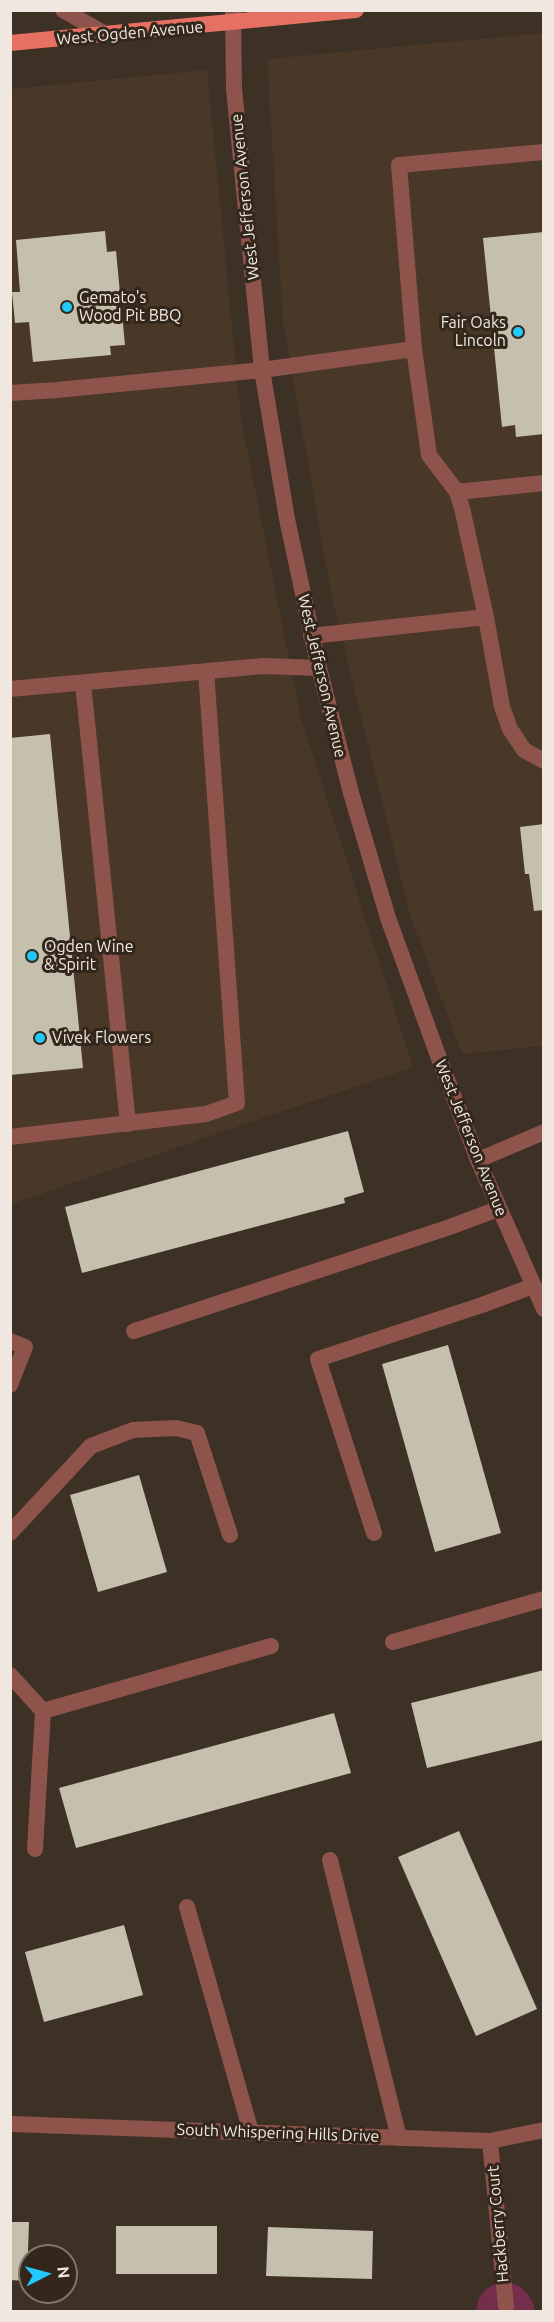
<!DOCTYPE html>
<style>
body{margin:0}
#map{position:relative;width:554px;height:2322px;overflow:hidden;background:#3d3025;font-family:Ubuntu,sans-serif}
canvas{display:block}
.frame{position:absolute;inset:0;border:12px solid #f0e8e0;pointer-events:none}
.north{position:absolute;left:18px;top:2244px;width:60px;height:60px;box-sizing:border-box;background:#33261b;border:2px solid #7f746a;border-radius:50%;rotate:84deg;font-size:16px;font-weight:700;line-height:24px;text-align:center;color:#f0e8e0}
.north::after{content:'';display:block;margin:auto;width:21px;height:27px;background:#22c9fe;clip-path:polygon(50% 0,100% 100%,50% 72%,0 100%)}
</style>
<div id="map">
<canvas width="554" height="2322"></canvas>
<div class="frame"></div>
<div class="north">N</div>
</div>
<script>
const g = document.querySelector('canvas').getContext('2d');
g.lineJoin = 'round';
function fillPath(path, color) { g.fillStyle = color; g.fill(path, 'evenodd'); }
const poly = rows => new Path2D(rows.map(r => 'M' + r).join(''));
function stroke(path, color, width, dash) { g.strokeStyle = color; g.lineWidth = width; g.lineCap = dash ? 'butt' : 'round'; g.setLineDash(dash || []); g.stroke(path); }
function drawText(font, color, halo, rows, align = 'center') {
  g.font = font + ' Ubuntu,sans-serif'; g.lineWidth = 6; g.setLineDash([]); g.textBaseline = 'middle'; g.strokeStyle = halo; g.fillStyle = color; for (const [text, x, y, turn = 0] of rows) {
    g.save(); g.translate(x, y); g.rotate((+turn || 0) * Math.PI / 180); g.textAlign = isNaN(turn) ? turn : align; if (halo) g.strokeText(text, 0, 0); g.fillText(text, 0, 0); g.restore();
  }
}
fillPath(poly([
 [543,33,543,1046,462,1054,410,915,332,598,283,323,267,59],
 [207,70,241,419,301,718,413,1067,11,1204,10,89]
]), '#493828');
fillPath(poly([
 [507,2282,519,2286,528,2294,534,2305,534,2311,476,2312,478,2300,485,2290,495,2284]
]), '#742d4b');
fillPath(poly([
 [105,231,107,252,116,251,125,345,110,346,111,355,33,362,29,322,15,323,12,292,20,292,16,240],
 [544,232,544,434,516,437,515,425,502,427,483,238],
 [50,734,83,1068,10,1075,10,738],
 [544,824,544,910,534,911,529,874,525,874,520,827],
 [348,1131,364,1192,344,1198,345,1203,82,1273,65,1207],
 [448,1345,501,1533,435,1552,382,1364],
 [139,1475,167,1572,98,1592,70,1495],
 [544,1670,544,1740,427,1768,411,1703],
 [334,1713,351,1773,76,1848,59,1788],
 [459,1831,537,2009,476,2036,398,1857],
 [124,1925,143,1995,44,2022,25,1952],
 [10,2222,29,2222,27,2281,10,2280],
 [116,2226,217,2226,217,2274,116,2274],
 [268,2227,373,2231,372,2279,266,2276]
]), '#c5c0ad');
stroke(poly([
 [63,10,107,35],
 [414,349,399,165,544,152],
 [10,393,57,390,262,370,414,349,429,455,457,492,462,508,486,617,502,707,510,729,524,750,544,761],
 [457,492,544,483],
 [311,636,486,617],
 [83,683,128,1124],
 [10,689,263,666,319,668],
 [10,1137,206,1114,237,1103,206,671],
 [478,1160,544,1132],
 [134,1331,447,1228,498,1209],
 [10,1341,25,1347,10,1385],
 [10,1533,91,1446,133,1430,176,1428,197,1433,230,1535],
 [374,1533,318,1359,482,1305,533,1286],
 [393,1642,544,1599],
 [10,1675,43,1711,271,1646],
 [35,1849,43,1711],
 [330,1860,399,2138],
 [187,1907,251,2132]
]), '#8e544c', 16);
stroke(poly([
 [10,2124,490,2141,544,2130],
 [490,2141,506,2306]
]), '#8e544c', 16);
stroke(poly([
 [233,10,234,89,262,370,287,519,319,668,351,793,388,918,440,1061,478,1160,544,1309]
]), '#8e544c', 16);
stroke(poly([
 [10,43,356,10]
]), '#e67061', 16);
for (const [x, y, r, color] of [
 [67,307,6,"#22c9fe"],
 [518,332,6,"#22c9fe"],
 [32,956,6,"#22c9fe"],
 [40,1038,6,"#22c9fe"]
]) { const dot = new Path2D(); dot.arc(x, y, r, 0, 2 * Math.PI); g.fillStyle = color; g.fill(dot); stroke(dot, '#33261b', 2); }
drawText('16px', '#f0e8e0', '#33261b', [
 ["West Ogden Avenue",130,33,-5],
 ["West Jefferson Avenue",245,197,-96],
 ["West Jefferson Avenue",322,676,77],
 ["West Jefferson Avenue",471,1138,68],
 ["South Whispering Hills Drive",278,2133,2],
 ["Hackberry Court",498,2224,-95]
]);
drawText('16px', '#f0e8e0', '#33261b', [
 ["Gemato's",79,298],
 ["Wood Pit BBQ",79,316],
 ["Fair Oaks",506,323,"right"],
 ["Lincoln",506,341,"right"],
 ["Ogden Wine",44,947],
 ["& Spirit",44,965],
 ["Vivek Flowers",52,1038]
], 'left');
</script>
